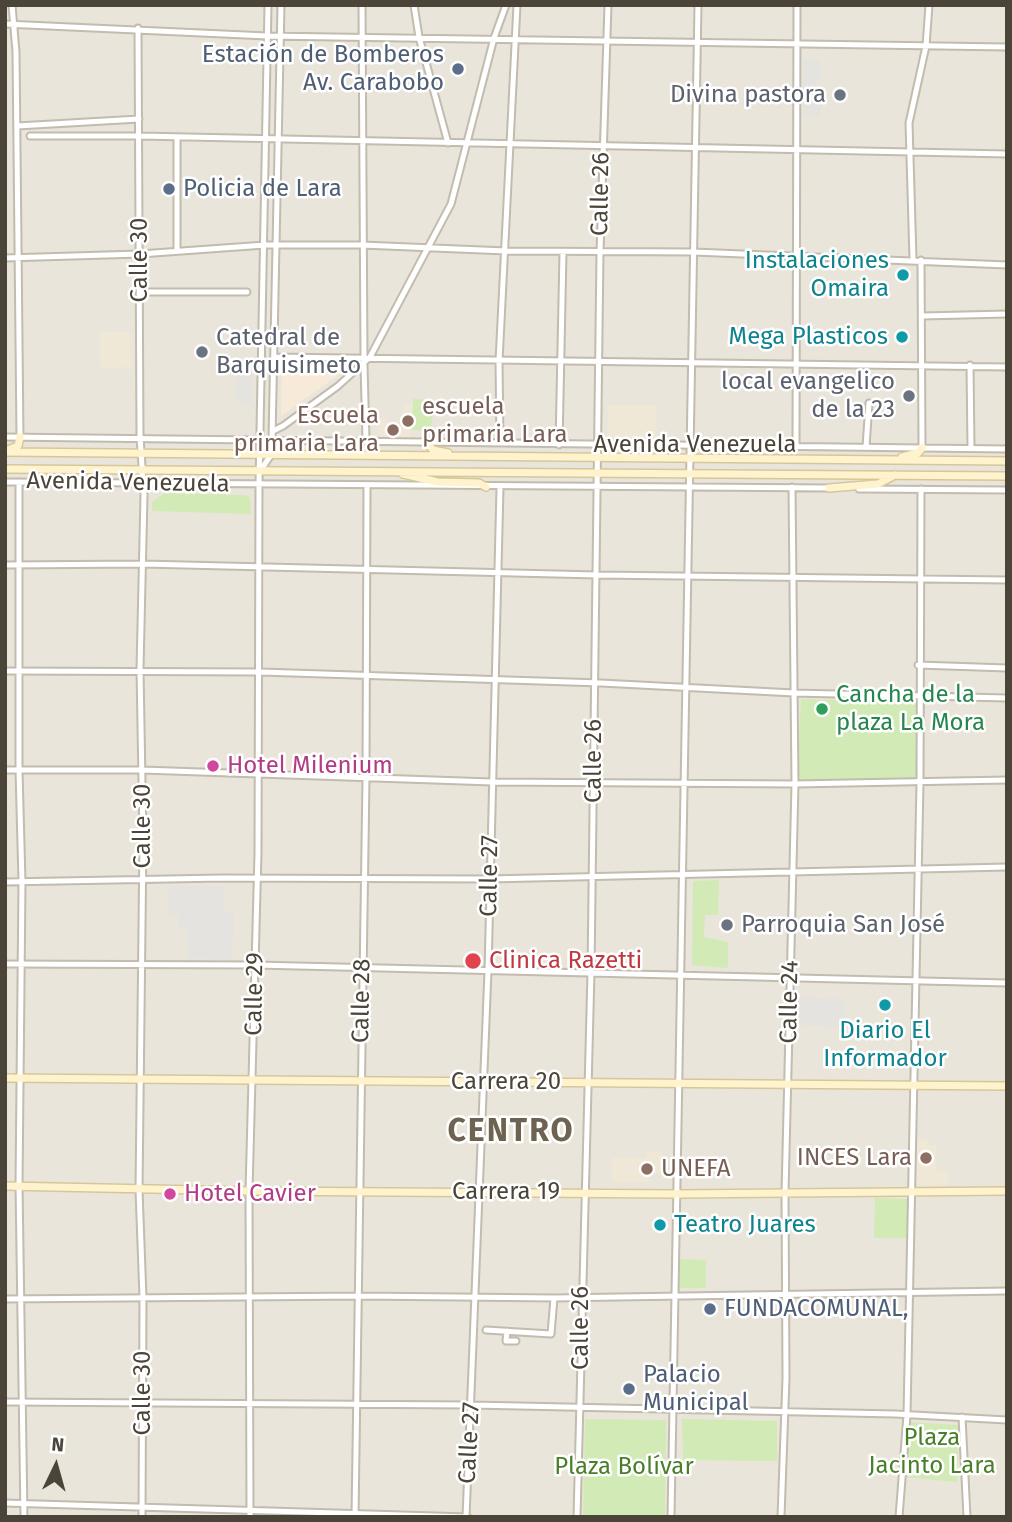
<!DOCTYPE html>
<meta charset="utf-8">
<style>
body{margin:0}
#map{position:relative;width:1012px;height:1522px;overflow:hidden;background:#f6f3ec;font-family:"Fira Sans",sans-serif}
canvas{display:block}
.frame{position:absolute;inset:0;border:7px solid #4b4439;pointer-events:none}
.north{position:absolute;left:21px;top:1431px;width:70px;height:70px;-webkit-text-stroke:5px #fff;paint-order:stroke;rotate:5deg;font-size:19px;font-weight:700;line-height:28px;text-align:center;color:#4b4439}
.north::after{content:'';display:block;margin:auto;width:24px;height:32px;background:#4b4439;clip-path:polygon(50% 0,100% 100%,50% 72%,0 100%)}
</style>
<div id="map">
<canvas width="1012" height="1522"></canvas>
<div class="frame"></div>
<div class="north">N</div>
</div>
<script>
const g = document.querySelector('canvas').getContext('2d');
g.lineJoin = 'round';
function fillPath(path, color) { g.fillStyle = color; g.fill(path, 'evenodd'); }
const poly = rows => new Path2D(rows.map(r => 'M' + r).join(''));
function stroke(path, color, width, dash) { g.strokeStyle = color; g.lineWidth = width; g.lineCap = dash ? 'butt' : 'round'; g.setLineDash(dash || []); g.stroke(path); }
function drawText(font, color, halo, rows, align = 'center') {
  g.font = font + ' "Fira Sans",sans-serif'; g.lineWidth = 5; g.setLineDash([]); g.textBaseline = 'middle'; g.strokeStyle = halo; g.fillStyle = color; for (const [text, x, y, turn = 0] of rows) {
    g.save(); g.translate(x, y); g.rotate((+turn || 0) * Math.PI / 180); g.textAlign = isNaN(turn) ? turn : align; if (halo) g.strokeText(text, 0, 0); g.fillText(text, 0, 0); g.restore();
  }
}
fillPath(poly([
 [5,5,1007,5,1007,1517,5,1517]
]), '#eae5da');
fillPath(poly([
 [282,363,354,364,281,416]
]), '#f7ead8');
fillPath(poly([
 [100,332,130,332,131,367,100,368],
 [403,405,414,405,410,437,396,439,395,436,380,436,378,419,388,419,388,424,403,425],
 [608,405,656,405,656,442,608,442],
 [916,1139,929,1140,929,1145,936,1145,936,1171,948,1172,948,1186,916,1185],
 [646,1152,663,1152,660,1173,649,1173,649,1182,612,1182,612,1158,646,1158]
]), '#efe8d6');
fillPath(poly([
 [413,399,433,400,431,431,412,430],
 [165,493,246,495,250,498,251,514,152,511,152,502],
 [801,699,918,702,918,782,797,781],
 [719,880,718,915,705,915,704,937,728,942,728,968,692,965,693,881],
 [875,1198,908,1199,907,1238,874,1238],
 [679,1259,706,1260,706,1288,678,1288],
 [585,1419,666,1420,665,1516,583,1515],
 [682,1419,777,1421,777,1461,683,1460],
 [908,1422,959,1425,957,1482,904,1477]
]), '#d2eab5');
fillPath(poly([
 [803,60,820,60,820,79,816,80,816,87,821,88,821,116,803,116],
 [252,366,252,388,248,389,252,393,252,404,236,401,237,369],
 [168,886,224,886,224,911,234,912,232,960,188,958,188,930,179,929,179,915,168,915],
 [794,997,845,999,844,1027,793,1025]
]), '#e5e3e0');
const street = poly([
 [12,5,16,52,20,437],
 [362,5,364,357],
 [414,5,419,37,448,143],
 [5,24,267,36,1007,47],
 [138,28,140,437,144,495,140,669,143,839,139,1190,143,1298,142,1517],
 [17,126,139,119],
 [30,136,140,136,1007,154],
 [177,251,177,138],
 [5,258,140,254,265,245,362,245,506,251,694,252,1007,265],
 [913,259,909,123,926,46,929,5],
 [921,260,922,448],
 [140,292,247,292],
 [922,316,1007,314],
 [274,357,1007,367],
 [364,365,366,440],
 [970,365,971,448],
 [273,431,283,426,338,386,370,357,451,204,494,38,506,5],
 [5,437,1007,449],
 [500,442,499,361,517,5],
 [559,445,563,252],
 [796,445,797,5],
 [866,447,869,403],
 [260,471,271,455,272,439,281,5],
 [5,482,831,488],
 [19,482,19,770,22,882,19,1185,24,1517],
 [859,489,1007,490],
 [5,565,143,564,597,575,1007,580],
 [918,665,1007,668],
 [5,671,261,672,601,683,794,693,1007,698],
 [5,770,142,770,492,782,795,784,1007,780],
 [5,882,222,878,489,879,1007,867],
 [5,964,256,965,1007,983],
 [5,1299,360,1296,554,1298,1007,1291],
 [486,1330,551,1334,554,1298],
 [507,1331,506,1341,516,1341],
 [5,1402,472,1405,895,1414,1007,1420],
 [962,1417,967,1517],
 [5,1503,468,1517],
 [250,1517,249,1191,258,853,259,484,268,5],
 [355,1517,366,778,367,485],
 [466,1517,488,971,500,488],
 [577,1517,591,972,600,252,608,5],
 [671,1517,698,5],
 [781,1517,786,1378,785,1193,795,784,792,487],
 [899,1517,907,1415,920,783,921,489]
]);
const secondary = poly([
 [425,441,433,450,448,453],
 [8,450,18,446,20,437],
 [5,452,1007,461],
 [902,457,918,453,922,448],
 [5,469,1007,476],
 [403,474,438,482,479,483,486,487],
 [829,488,878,484,895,475],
 [5,1078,1007,1086],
 [5,1186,249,1191,677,1194,1007,1191]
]);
stroke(street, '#c2bbae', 9);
stroke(secondary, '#d6c79b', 10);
stroke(street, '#fff', 5);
stroke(secondary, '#fff3cd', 7);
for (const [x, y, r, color] of [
 [458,69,7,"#5c6f8a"],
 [840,95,7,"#6b7280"],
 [169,189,7,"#5c6f8a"],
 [903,275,7,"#0f9aa8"],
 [902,337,7,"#0f9aa8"],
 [202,352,7,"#6b7280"],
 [909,396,7,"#6b7280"],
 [408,421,7,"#8d6e63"],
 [393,430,7,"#8d6e63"],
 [822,709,7,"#2e9e5b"],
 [213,766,7,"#d1479c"],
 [727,925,7,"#6b7280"],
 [473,961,9,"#e0444e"],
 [885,1005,7,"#0f9aa8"],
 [926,1158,7,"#8d6e63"],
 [647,1169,7,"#8d6e63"],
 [170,1194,7,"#d1479c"],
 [660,1225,7,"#0f9aa8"],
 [710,1309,7,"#5c6f8a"],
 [629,1389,7,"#5c6f8a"]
]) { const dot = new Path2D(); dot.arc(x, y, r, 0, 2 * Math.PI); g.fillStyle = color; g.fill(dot); stroke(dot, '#fff', 2.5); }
drawText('24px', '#4e5e75', '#fff', [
 ["Estación de Bomberos",444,55,"right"],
 ["Av. Carabobo",444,83,"right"],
 ["Policia de Lara",183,189],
 ["FUNDACOMUNAL,",724,1309],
 ["Palacio",643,1375],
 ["Municipal",643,1403]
], 'left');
drawText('24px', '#5b616d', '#fff', [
 ["Divina pastora",826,95],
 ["Catedral de",216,338,"left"],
 ["Barquisimeto",216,366,"left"],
 ["local evangelico",895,382],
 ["de la 23",895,410],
 ["Parroquia San José",741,925,"left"]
], 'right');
drawText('24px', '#4b4439', '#fff', [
 ["Calle 26",601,194,-89],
 ["Calle 30",140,260,-90],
 ["Avenida Venezuela",695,445],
 ["Avenida Venezuela",128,483,1],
 ["Calle 26",594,761,-90],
 ["Calle 30",143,826,-90],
 ["Calle 27",490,876,-89],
 ["Calle 29",255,994,-89],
 ["Calle 28",362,1001,-89],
 ["Calle 24",790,1002,-89],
 ["Carrera 20",506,1082],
 ["Carrera 19",506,1192],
 ["Calle 26",581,1328,-90],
 ["Calle 30",143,1393,-90],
 ["Calle 27",470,1443,-87]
]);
drawText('24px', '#0d838f', '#fff', [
 ["Instalaciones",889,261],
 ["Omaira",889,289],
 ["Mega Plasticos",888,337],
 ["Diario El",885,1031,"center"],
 ["Informador",885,1059,"center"],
 ["Teatro Juares",674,1225,"left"]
], 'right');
drawText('24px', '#785e54', '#fff', [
 ["escuela",422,407],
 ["primaria Lara",422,435],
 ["Escuela",379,416,"right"],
 ["primaria Lara",379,444,"right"],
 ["INCES Lara",912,1158,"right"],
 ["UNEFA",661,1169]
], 'left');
drawText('24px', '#27864d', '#fff', [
 ["Cancha de la",836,695],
 ["plaza La Mora",836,723]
], 'left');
drawText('24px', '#b23c85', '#fff', [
 ["Hotel Milenium",227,766],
 ["Hotel Cavier",184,1194]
], 'left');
drawText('24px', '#be3a42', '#fff', [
 ["Clinica Razetti",489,961]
], 'left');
drawText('24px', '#4a7f2a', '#fff', [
 ["Plaza",932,1438],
 ["Jacinto Lara",932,1466],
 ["Plaza Bolívar",624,1467]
]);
g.letterSpacing = '2px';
drawText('bold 32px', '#6e6250', '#fff', [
 ["CENTRO",511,1132]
]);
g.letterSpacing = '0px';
</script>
